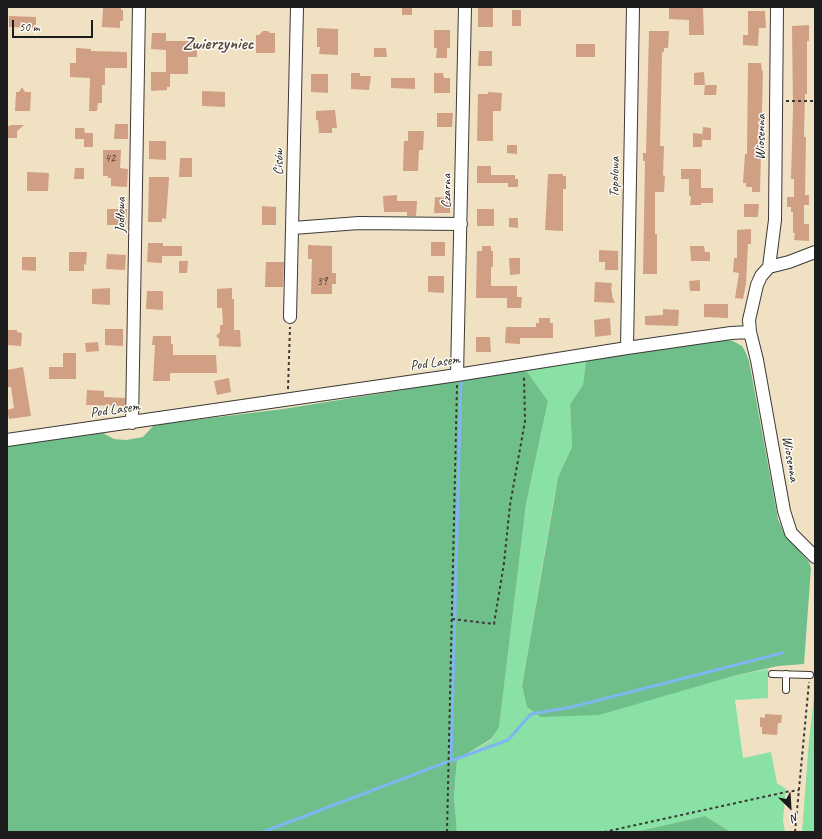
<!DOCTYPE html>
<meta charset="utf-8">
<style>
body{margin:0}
#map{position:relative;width:822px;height:839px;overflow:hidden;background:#f0e1c3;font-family:Caveat,sans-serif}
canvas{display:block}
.frame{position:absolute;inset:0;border:8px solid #1c1c1c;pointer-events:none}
.north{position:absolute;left:770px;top:787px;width:40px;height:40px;-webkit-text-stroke:3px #fdfcf7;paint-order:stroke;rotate:155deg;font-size:11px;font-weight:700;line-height:16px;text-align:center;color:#1c1c1c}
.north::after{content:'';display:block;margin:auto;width:14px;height:18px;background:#1c1c1c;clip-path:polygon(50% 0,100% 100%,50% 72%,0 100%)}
.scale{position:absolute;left:12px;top:20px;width:81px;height:18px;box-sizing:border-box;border:2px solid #1c1c1c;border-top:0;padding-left:5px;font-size:12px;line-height:14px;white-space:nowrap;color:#1c1c1c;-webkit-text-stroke:3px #fdfcf7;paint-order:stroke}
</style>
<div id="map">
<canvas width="822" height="839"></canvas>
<div class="frame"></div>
<div class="north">N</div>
<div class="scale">50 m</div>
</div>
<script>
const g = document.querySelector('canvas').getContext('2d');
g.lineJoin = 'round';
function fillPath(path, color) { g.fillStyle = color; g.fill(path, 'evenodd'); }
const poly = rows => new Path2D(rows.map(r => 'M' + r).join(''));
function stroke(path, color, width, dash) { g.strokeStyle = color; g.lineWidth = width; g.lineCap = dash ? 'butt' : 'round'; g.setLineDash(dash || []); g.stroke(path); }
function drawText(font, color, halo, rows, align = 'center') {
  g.font = font + ' Caveat,sans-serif'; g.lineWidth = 3; g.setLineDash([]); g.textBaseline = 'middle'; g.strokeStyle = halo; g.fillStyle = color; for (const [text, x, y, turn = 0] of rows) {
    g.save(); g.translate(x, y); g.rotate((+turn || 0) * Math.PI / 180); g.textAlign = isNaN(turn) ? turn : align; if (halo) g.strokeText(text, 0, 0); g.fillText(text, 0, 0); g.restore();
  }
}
fillPath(poly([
 [586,360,583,385,570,404,572,447,558,477,553,503,522,686,527,707,733,676,768,669,768,698,735,700,743,758,771,752,777,783,786,789,783,820,785,832,731,832,705,816,635,832,457,832,454,796,457,760,491,740,499,728,526,504,548,401,526,370],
 [815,688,815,832,802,832,809,741]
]), '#89e1a5');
fillPath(poly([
 [719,339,733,341,742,346,745,351,749,361,778,519,784,533,809,562,811,568,804,664,778,666,733,676,599,715,541,717,527,707,522,686,558,477,572,447,570,404,583,385,586,360],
 [526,370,548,401,526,504,499,728,491,739,457,760,454,796,457,832,7,832,7,446,103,433,114,439,126,440,143,437,154,425,283,409],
 [705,816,731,832,635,832]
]), '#6ebf8a');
stroke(poly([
 [461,382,451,761,508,740,531,714,572,707,782,653],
 [263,832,447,762]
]), '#7fb6ef', 3);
fillPath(poly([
 [103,7,121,7,121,10,123,10,123,21,120,21,120,28,102,27],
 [402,7,412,7,412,15,402,15],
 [478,7,493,7,493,27,478,27],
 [669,7,703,7,704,35,689,35,689,20,669,19],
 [512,10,521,10,521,26,512,26],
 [748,11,765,11,766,28,759,28,758,46,743,45,743,35,748,35],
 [9,16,36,17,36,28,9,27],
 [809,25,809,41,807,41,807,94,805,94,804,137,806,137,805,195,809,195,809,205,804,205,804,224,809,224,809,241,794,240,795,233,793,233,793,212,791,212,791,207,787,207,787,197,794,197,794,179,791,179,793,109,792,26],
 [317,28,338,29,338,55,319,54,320,47,317,47],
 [434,30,450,30,450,48,447,48,447,58,436,58,437,48,434,48],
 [263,31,268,31,270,33,275,33,275,53,256,53,256,35,259,35],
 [649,31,669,31,668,48,664,48,664,52,662,52,660,146,664,146,663,175,665,176,664,192,655,192,655,234,657,234,657,274,643,274,645,161,643,161,643,153,646,153],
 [152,33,166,33,166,41,197,41,197,57,188,57,188,74,170,74,170,87,167,87,167,90,151,91,151,72,166,72,166,50,151,49],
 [576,44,595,44,595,57,576,57],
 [76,48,91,49,91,51,127,52,127,68,105,68,105,85,102,85,102,103,98,103,97,111,89,111,90,78,70,77,70,63,76,63],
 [374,48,386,48,387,57,374,57],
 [479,51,492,51,492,66,478,66],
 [748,63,761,63,762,71,763,71,760,192,752,192,752,187,746,187,746,183,743,183,745,154,747,154],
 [704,72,705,85,694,85,694,73],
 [351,73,360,73,360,76,371,76,369,90,351,89],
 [434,73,443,73,444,78,450,78,450,93,434,93],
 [311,74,328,74,328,93,311,92],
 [391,78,415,78,415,89,391,88],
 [705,85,717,85,716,95,704,95],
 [22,87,25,92,31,92,30,111,15,111,16,92,19,92],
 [202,91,225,92,225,107,202,106],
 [488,92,502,93,501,111,493,111,493,141,477,141,478,94,488,94],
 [335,110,337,128,332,128,332,133,319,133,318,120,316,120,316,111],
 [437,113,453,113,452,127,437,127],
 [115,124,128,124,128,139,114,139],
 [10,125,24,125,17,131,17,138,7,138,7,126,10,126],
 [703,127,711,128,711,140,702,140,702,147,693,147,693,133,702,134,702,138],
 [75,128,84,128,85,133,93,133,93,147,84,147,84,139,75,139],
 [408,131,424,131,423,150,419,150,418,171,403,171,404,141,408,141],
 [149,141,166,141,166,160,149,159],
 [507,145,517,145,517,154,507,153],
 [103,150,121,150,120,168,128,169,127,187,111,186,111,178,108,178,108,176,103,176],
 [180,158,192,158,192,177,179,177],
 [477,166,491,166,491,175,515,175,515,179,518,179,518,187,508,187,508,183,477,183],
 [75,168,84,168,84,179,74,179],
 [681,169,701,169,701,188,713,188,713,203,701,203,701,205,690,205,691,196,689,196,689,179,681,179],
 [27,172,49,173,48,191,27,191],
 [548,174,563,174,563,176,566,176,566,189,563,189,563,231,545,230],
 [149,177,169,177,166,219,162,218,162,222,148,222],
 [397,195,397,201,417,201,416,216,407,216,407,212,384,212,383,196],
 [435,197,450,198,450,213,434,213],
 [744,204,759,204,758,217,744,217],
 [262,206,276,207,276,225,262,225],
 [107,209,127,209,126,225,107,225],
 [477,209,494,209,494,226,477,226],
 [509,218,518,218,518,228,509,227],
 [751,229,751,244,748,244,746,284,743,299,735,298,739,273,733,272,734,258,737,258,737,230],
 [431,242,445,242,445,256,431,256],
 [148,243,163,243,163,246,182,246,182,256,162,256,162,263,147,262],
 [308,245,332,246,332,273,336,273,336,284,332,284,332,294,311,294,312,259,308,259],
 [482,246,491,246,491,251,493,251,493,267,491,267,491,286,517,286,517,297,522,297,521,308,507,308,507,298,476,298,477,251,482,251],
 [690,246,704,246,705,252,710,252,710,261,691,261],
 [599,250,618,251,618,270,605,270,605,262,599,262],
 [69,252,87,252,86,265,84,264,84,271,69,271],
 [107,254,126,255,125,270,106,269],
 [22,257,36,257,36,271,22,270],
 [509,258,520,258,520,274,510,275],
 [179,261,188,261,187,273,179,273],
 [266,262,284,262,283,287,265,287],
 [428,276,444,276,444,293,428,292],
 [700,280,700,291,690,291,689,281],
 [595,282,612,283,611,291,612,291,612,296,615,303,594,302],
 [110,288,110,305,92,304,92,289],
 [232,288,232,299,234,299,234,330,240,330,241,347,219,346,219,339,216,336,220,332,220,325,223,325,222,308,217,308,217,289],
 [147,291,163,291,163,310,146,309],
 [704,304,728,304,728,318,704,317],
 [663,309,679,310,678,326,645,325,645,316,663,315],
 [539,318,550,318,550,323,553,323,553,338,520,338,520,344,505,343,506,327,536,327,536,323,539,323],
 [610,318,611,335,595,337,594,320],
 [105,329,123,329,123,346,105,345],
 [7,330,17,330,17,332,22,333,21,346,7,345],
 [153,336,171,336,171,344,173,344,173,355,216,355,217,373,170,373,170,381,153,381,155,345,152,345],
 [476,337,490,337,491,352,476,352],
 [98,342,99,351,86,352,85,343],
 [63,353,76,353,76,379,49,379,49,367,63,367],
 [23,367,31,416,9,419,7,410,14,408,11,387,7,387,7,370],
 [229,378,231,392,217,395,214,381],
 [87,390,104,391,104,397,125,398,125,406,86,405],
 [765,714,782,715,781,723,778,723,777,735,762,734,762,727,760,727,760,717,765,718]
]), '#d19f83');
const lane = poly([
 [772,674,810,675],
 [786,690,786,674]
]);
const street = poly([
 [293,228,359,223,461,224],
 [815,252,789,262,769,267,761,276,757,285,749,320,750,332,757,360,784,511,791,533,815,557],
 [769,267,775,220,777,7],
 [290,317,297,7],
 [627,348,633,7],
 [457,375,465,7],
 [132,423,139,7],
 [7,440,457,375,627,348,731,333,750,332]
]);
stroke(lane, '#3c3a35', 8);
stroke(street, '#3c3a35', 14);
stroke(poly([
 [786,101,815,101],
 [288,389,290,327],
 [452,619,494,624,504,563,510,505,525,421,524,376],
 [447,832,457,385],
 [604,832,786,792,799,790],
 [795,832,809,682]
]), '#3c3a35', 2, [3, 3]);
stroke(lane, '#fff', 6);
stroke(street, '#fff', 12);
drawText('12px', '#493d36', null, [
 ["42",110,159],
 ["39",322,282]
]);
drawText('14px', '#1c1c1c', '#fdfcf7', [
 ["Wiosenna",761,137,-89],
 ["Cisów",279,162,-89],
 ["Topolowa",615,177,-89],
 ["Czarna",447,191,-89],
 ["Jodłowa",121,215,-89],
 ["Pod Lasem",435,363,-8],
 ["Pod Lasem",115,410,-8],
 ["Wiosenna",790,459,80]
]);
drawText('bold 18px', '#5b4a40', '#fdfcf7', [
 ["Zwierzyniec",218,44]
]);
</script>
